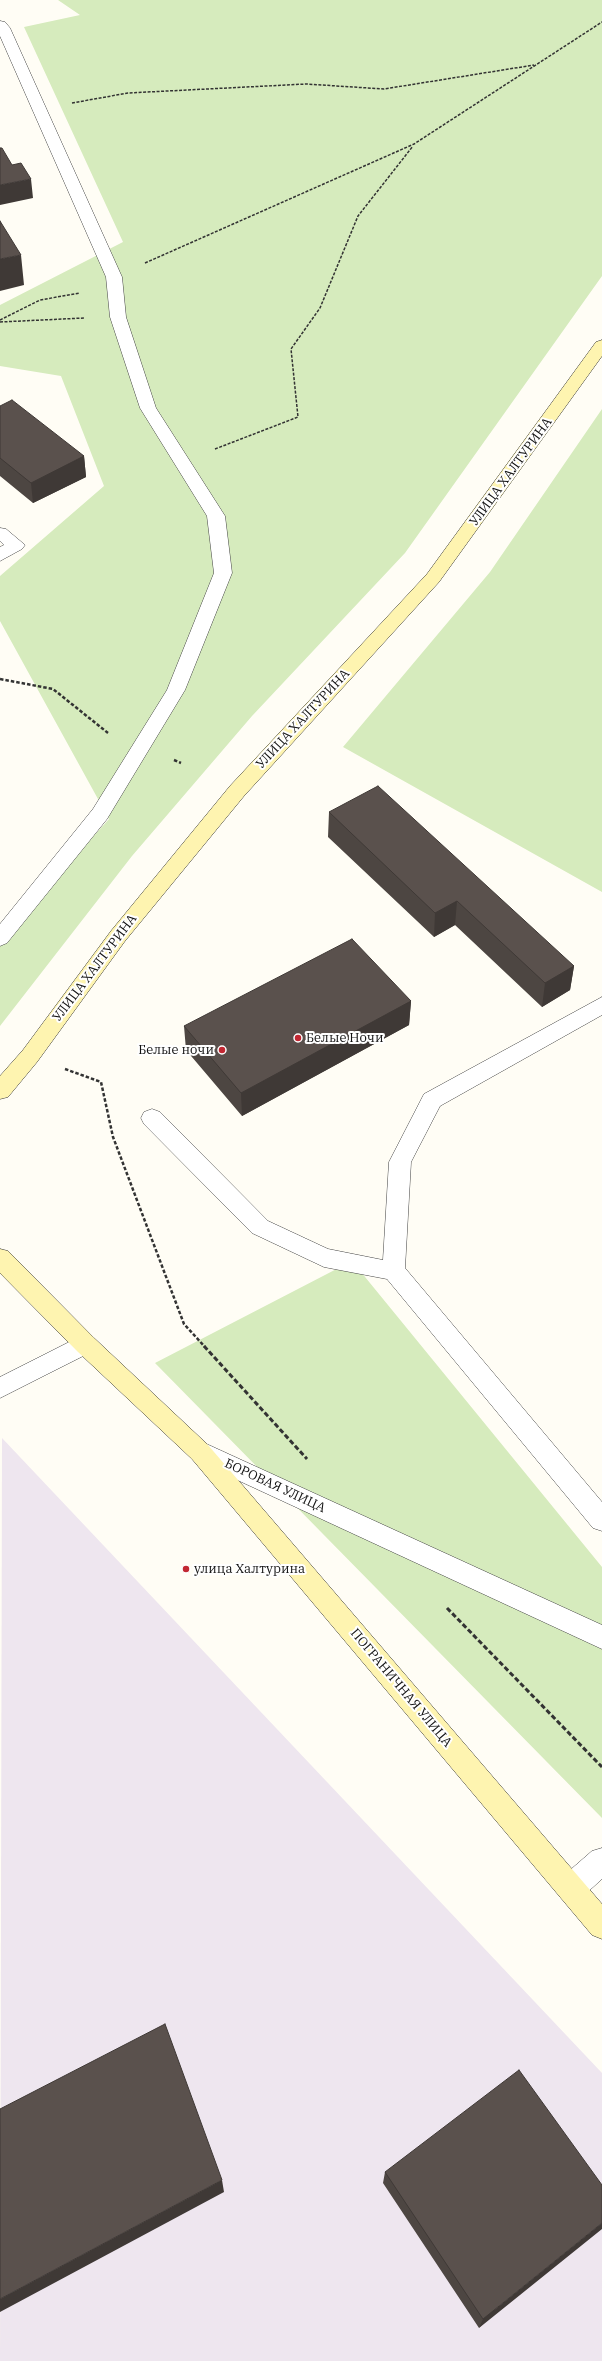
<!DOCTYPE html>
<meta charset="utf-8">
<style>
body{margin:0}
canvas{display:block;background:#fffdf5}
</style>
<canvas width="602" height="2361"></canvas>
<script>
const g = document.querySelector('canvas').getContext('2d');
g.lineJoin = 'round';
function fillPath(path, color) { g.fillStyle = color; g.fill(path, 'evenodd'); }
const poly = rows => new Path2D(rows.map(r => 'M' + r).join(''));
function stroke(path, color, width, dash) { g.strokeStyle = color; g.lineWidth = width; g.lineCap = dash ? 'butt' : 'round'; g.setLineDash(dash || []); g.stroke(path); }
function drawText(font, color, halo, rows, align = 'center') {
  g.font = font + ' "IBM Plex Serif",serif'; g.lineWidth = 4; g.setLineDash([]); g.textBaseline = 'middle'; g.strokeStyle = halo; g.fillStyle = color; for (const [text, x, y, turn = 0] of rows) {
    g.save(); g.translate(x, y); g.rotate((+turn || 0) * Math.PI / 180); g.textAlign = isNaN(turn) ? turn : align; if (halo) g.strokeText(text, 0, 0); g.fillText(text, 0, 0); g.restore();
  }
}
fillPath(poly([
 [2,1438,602,2073,602,2361,0,2361]
]), '#eee6ef');
fillPath(poly([
 [58,0,602,0,602,276,405,553,252,716,132,856,0,1026,0,939,109,819,0,621,0,576,104,486,61,376,0,366,0,305,123,242,24,27,80,15],
 [602,409,602,892,343,747,490,572],
 [352,1261,602,1567,602,1818,155,1363]
]), '#d6ebbd');
const service = poly([
 [0,21,5,22,10,28,122,277,126,317,156,408,225,516,232,573,185,690,107,819,7,943,0,946,0,924,93,809,167,690,214,573,207,516,140,408,110,317,106,277,0,36,0,21],
 [0,528,6,529,25,545,22,549,0,561,0,547,4,545,0,541,0,528],
 [602,997,602,1015,440,1106,411,1162,405,1268,602,1502,602,1531,593,1528,387,1279,324,1267,252,1233,144,1124,141,1118,144,1112,152,1109,160,1112,268,1221,328,1249,383,1260,389,1162,424,1094,602,997],
 [85,1334,93,1337,97,1344,93,1351,0,1398,0,1377,85,1334],
 [602,1848,602,1879,581,1898,571,1902,561,1898,557,1888,561,1878,592,1851,602,1848]
]);
const minor = poly([
 [200,1441,602,1625,602,1649,192,1459,188,1452,192,1445,200,1441]
]);
const secondary = poly([
 [602,340,602,356,439,582,244,796,125,941,37,1062,8,1097,0,1099,0,1076,23,1050,111,931,230,786,427,574,596,342,602,340],
 [0,1249,8,1251,93,1337,208,1445,602,1904,602,1939,592,1935,192,1459,77,1351,0,1273,0,1249]
]);
stroke(service, '#444', 1);
stroke(minor, '#444', 1);
stroke(secondary, '#333', 1);
stroke(poly([
 [72,103,128,93,306,84,384,89,534,65],
 [145,263,414,144,602,22],
 [0,320,40,300,80,293],
 [0,322,84,318],
 [215,449,298,417,291,349,320,308,358,216,413,146]
]), '#333', 1.5, [3, 1.5]);
stroke(poly([
 [0,679,53,689,108,733],
 [174,760,181,763],
 [65,1069,101,1082,113,1137,184,1324,205,1347]
]), '#333', 2.5, [3.5, 2]);
stroke(poly([
 [204,1346,307,1459],
 [447,1608,602,1767]
]), '#333', 3, [5, 2.5]);
fillPath(service, '#fff');
fillPath(minor, '#fff');
fillPath(secondary, '#fef4b0');
fillPath(poly([
 [0,406,84,456,86,477,33,503,0,476],
 [329,812,574,966,570,990,542,1007,455,925,434,937,328,837],
 [411,1001,409,1025,242,1116,186,1050,184,1026],
 [385,2172,602,2185,479,2328,383,2183]
]), '#4d4642');
fillPath(poly([
 [31,179,33,198,0,205,0,185],
 [21,255,24,285,0,291,0,259],
 [84,456,86,477,33,503,31,483],
 [457,901,455,925,434,937,435,913],
 [574,966,570,990,542,1007,545,983],
 [411,1001,409,1025,242,1116,241,1093],
 [222,2180,224,2192,0,2312,0,2299],
 [602,2223,602,2229,479,2328,483,2319]
]), '#3f3936');
const building = poly([
 [0,148,2,148,12,165,21,163,31,179,0,185,0,148],
 [0,221,21,255,0,259,0,221],
 [12,400,84,456,31,483,0,458,0,406,12,400],
 [378,786,574,966,545,983,457,901,435,913,329,812,378,786],
 [352,939,411,1001,241,1093,184,1026,352,939],
 [165,2024,222,2180,0,2299,0,2109,165,2024],
 [519,2070,602,2185,602,2223,483,2319,385,2172,519,2070]
]);
fillPath(building, '#5a514d');
stroke(building, '#3f3936', 1);
for (const [x, y, r, color] of [
 [298,1038,4,"#c22732"],
 [222,1050,4,"#c22732"],
 [186,1569,4,"#c22732"]
]) { const dot = new Path2D(); dot.arc(x, y, r, 0, 2 * Math.PI); g.fillStyle = color; g.fill(dot); stroke(dot, '#fff', 1.5); }
drawText('13px', '#111', '#fff', [
 ["УЛИЦА ХАЛТУРИНА",511,472,-54],
 ["УЛИЦА ХАЛТУРИНА",303,719,-47],
 ["УЛИЦА ХАЛТУРИНА",95,968,-53],
 ["БОРОВАЯ УЛИЦА",275,1486,25],
 ["ПОГРАНИЧНАЯ УЛИЦА",401,1688,50]
]);
drawText('13px', '#111', '#fff', [
 ["Белые Ночи",306,1038],
 ["Белые ночи",214,1050,"right"],
 ["улица Халтурина",194,1569]
], 'left');
</script>
